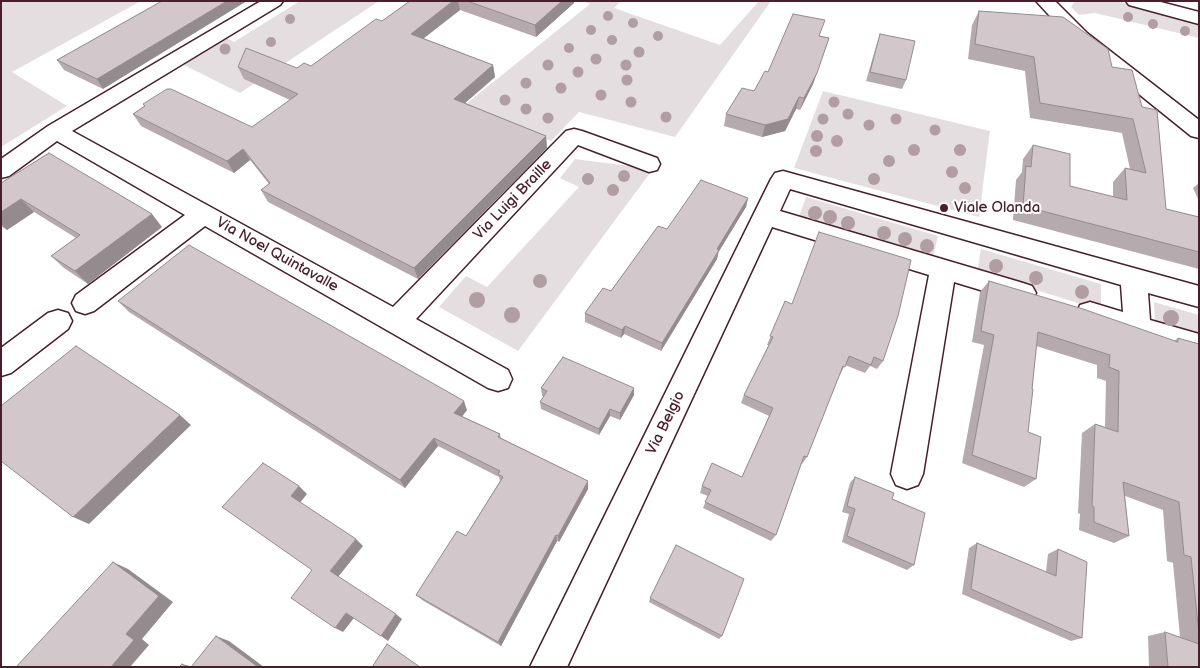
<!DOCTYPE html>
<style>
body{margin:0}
#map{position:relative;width:1200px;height:668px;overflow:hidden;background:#fff;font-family:"Balsamiq Sans",sans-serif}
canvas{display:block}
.frame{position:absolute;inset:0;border:2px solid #4a1f2b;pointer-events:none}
</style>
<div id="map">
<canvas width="1200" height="668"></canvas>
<div class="frame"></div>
</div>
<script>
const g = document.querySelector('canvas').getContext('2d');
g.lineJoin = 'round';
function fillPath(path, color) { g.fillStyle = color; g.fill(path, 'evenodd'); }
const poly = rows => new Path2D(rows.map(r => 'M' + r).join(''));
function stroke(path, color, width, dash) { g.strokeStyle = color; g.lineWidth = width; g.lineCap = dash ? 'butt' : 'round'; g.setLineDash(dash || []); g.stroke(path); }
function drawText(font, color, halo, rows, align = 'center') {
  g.font = font + ' "Balsamiq Sans",sans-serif'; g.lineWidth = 4; g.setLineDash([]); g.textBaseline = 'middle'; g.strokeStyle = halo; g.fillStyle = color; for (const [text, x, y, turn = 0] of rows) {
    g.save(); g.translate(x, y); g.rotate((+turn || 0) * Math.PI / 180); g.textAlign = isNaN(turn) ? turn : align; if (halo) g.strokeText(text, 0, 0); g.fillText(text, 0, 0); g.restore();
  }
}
fillPath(poly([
 [1,1,141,1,12,72,67,106,1,147],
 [300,1,379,1,240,93,184,65,227,38,234,42],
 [583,1,621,1,614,8,720,45,759,1,771,1,675,137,579,112,551,141,466,104,590,4],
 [1075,1,1117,1,1199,23,1199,38,1095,13,1079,15,1071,7],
 [823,91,990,131,979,217,794,168],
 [575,159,653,169,518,351,439,307,466,276,487,287,579,187,560,178],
 [806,197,938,236,933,257,799,216],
 [981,249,1101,284,1101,310,977,272],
 [1154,302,1199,315,1199,337,1155,324]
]), '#e5dee0');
const minor = poly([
 [261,1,283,1,280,5,72,131,393,307,566,131,574,129,582,131,657,158,660,164,657,170,649,172,578,145,416,319,508,370,512,379,508,388,498,391,488,388,205,226,94,311,85,314,76,311,72,303,76,295,185,215,57,141,9,176,1,178,1,159,48,126,261,1],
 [1036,1,1055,1,1087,33,1199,120,1199,138,1191,136,1073,41,1036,1],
 [783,171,1199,286,1199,307,1148,293,1150,320,1199,334,1199,358,1080,321,1077,313,1080,305,1090,302,1123,312,1121,285,790,189,780,211,1023,283,1032,286,1036,293,1032,300,1023,303,954,282,923,474,918,485,907,489,896,485,891,474,929,275,772,227,567,667,530,667,771,179,775,173,783,171],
 [58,310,68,313,72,321,68,329,11,373,1,376,1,348,48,313,58,310]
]);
const major = poly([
 [1126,1,1157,1,1199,12,1199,24,1129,5,1126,1]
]);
stroke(minor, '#4a1f2b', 3);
stroke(major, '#4a1f2b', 3);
fillPath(minor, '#fff');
fillPath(major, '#fff');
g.fillStyle = '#b19ea3';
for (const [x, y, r] of [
 [608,16,5],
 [1128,17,5],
 [290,19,5],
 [633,23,5],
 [1153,24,5],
 [591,30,5],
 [1185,31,5],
 [658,36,5],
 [612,40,5],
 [271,42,5],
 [569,48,5],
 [225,49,5.5],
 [639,52,5.5],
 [596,59,5.5],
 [548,65,5.5],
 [626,65,5.5],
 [578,72,5.5],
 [627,80,5.5],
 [526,83,5.5],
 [561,88,5.5],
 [601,95,5.5],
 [505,100,5.5],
 [631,102,5.5],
 [834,102,5.5],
 [526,109,5.5],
 [848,114,5.5],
 [666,117,5.5],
 [548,118,5.5],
 [823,119,5.5],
 [896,119,5.5],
 [869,125,5.5],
 [935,130,5.5],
 [817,136,6],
 [837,141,6],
 [914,150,6],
 [960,150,6],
 [816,151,6],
 [889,161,6],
 [952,172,6],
 [624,176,6],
 [588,179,6],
 [874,179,6],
 [965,188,6],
 [613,190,6],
 [815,213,7],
 [830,217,7],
 [848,223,7],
 [884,233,7],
 [905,239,7],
 [927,246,7],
 [996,266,7],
 [1036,278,7],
 [540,281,7],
 [1082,292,7],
 [477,300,8],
 [512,315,8],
 [1171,318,8]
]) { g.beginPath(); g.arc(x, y, r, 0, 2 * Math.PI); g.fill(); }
fillPath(poly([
 [162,1,103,89,64,70,57,60],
 [410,1,574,1,574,3,536,37,460,10,423,38,493,65,495,77,465,103,546,136,547,148,418,279,268,202,261,190,269,184,250,160,234,173,141,126,133,114,144,106,143,104,252,127,290,100,244,79,238,67,297,68,311,66,382,21],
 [979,11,1112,67,1132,70,1166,209,1199,217,1199,269,1013,220,1016,180,1022,172,1023,159,1033,145,1070,186,1113,197,1113,182,1125,168,1130,169,1122,133,1030,118,1025,71,968,59,972,25],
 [880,34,906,80,902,89,866,81,877,43],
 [820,36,829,38,813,84,800,110,796,109,785,131,762,137,724,126,726,114,754,91,768,72],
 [1,183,162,227,88,284,64,268,51,256,76,238,34,212,7,230,1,226],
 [1199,183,1199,201,1193,188],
 [748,198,746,207,719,250,717,259,661,351,624,334,621,338,585,322,585,313,611,291,667,229],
 [989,281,1174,341,1178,338,1199,344,1199,667,1149,667,1148,636,1165,632,1180,637,1173,563,1167,561,1163,510,1125,496,1129,536,1114,543,1079,530,1080,514,1078,513,1082,433,1095,424,1105,427,1106,381,1097,378,1097,365,1036,346,1028,432,1036,479,1024,487,962,463,984,345,972,342,980,292],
 [118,301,467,410,462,416,500,434,501,438,588,481,588,489,559,542,557,541,501,646,422,600,416,595,466,536,500,481,499,477,438,446,405,488,129,312],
 [785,301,883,361,877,369,870,366,865,373,845,365,840,375,839,375,807,457,802,464,801,464,776,535,771,541,703,508,708,496,700,493,702,486,742,477,769,416,741,403,744,395,769,345,767,345],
 [541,388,634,388,634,395,620,420,610,416,599,435,541,409,540,402,544,396,542,396],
 [855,477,892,499,914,565,907,570,842,542,849,514,842,512,850,483],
 [977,543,1046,572,1048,554,1058,549,1082,638,1071,641,962,594,969,548],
 [650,598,722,636,719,639,649,602]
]), '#b5abaf');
fillPath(poly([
 [227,1,247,1,103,89,97,79],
 [453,1,458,1,460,10,414,46,411,34],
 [562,1,574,1,574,3,536,37,535,25],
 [829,38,813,84,800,110,804,98],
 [493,65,495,77,456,111,454,99],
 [799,97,796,109,785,131,762,137,765,125],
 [546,136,547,148,418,279,414,268],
 [243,149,250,160,234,173,227,161],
 [748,198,746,207,715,258,717,249],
 [21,199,34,212,7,230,1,224,1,212],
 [152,214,162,227,88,284,75,271],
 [719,250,717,259,661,351,662,343],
 [625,326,624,334,621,338,622,330],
 [634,388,634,395,620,420,620,413],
 [464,401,467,410,458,422,454,413],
 [610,409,610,416,599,435,599,429],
 [180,415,191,425,89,524,73,517],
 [434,438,438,446,405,488,400,480],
 [588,481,588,489,559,542,558,536],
 [299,486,307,494,299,504,291,496],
 [556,535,557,541,501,646,498,642],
 [356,539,363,546,338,577,330,571],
 [113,562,128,569,173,602,142,639,149,645,130,667,111,667],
 [346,613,354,618,343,632,335,628],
 [396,614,402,619,388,641,381,636],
 [216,636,229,641,264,667,258,667],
 [182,664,193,667,186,667]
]), '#938b8e');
const building = poly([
 [162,1,227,1,97,79,57,60,162,1],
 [410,1,453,1,411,34,493,65,454,99,546,136,414,268,261,190,270,183,243,149,227,161,133,114,145,106,143,104,167,89,171,89,252,127,298,94,238,67,246,48,297,68,304,63,311,66,376,19,382,21,410,1],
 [467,1,562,1,535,25,467,1],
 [979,11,1063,17,1108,49,1112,67,1132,70,1142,107,1157,110,1166,209,1199,217,1199,252,1023,206,1026,166,1031,167,1033,145,1070,154,1070,186,1127,200,1125,168,1146,173,1133,119,1040,103,1034,57,975,44,979,11],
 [793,14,825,20,819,36,829,38,817,73,804,98,799,97,788,119,765,125,726,114,742,88,754,91,765,71,768,72,793,14],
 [880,34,915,41,906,80,870,72,880,34],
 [49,153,152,214,75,271,51,256,80,235,21,199,1,212,1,183,49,153],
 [701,180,748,198,717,249,719,250,662,343,625,326,622,330,585,313,603,288,611,291,658,226,667,229,701,180],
 [819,232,911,260,898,316,883,361,874,357,871,365,849,356,845,367,843,366,807,457,804,456,776,535,705,502,711,490,702,486,712,463,742,477,773,408,744,395,773,337,770,336,785,301,792,304,819,232],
 [189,245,464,401,454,413,500,434,498,437,588,481,558,536,556,535,498,642,416,595,457,531,466,536,503,477,498,474,500,471,434,438,400,480,118,301,189,245],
 [989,281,1083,309,1178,342,1178,338,1199,344,1199,634,1191,557,1184,555,1179,502,1123,482,1129,536,1094,522,1094,507,1092,506,1095,424,1118,432,1119,371,1109,367,1110,355,1038,332,1032,389,1033,389,1028,432,1041,437,1036,479,972,455,994,335,981,331,989,281],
 [76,346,180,415,73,517,1,461,1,406,76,346],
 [563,357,634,388,620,413,610,409,599,429,540,402,547,391,541,388,563,357],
 [263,463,299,486,291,496,356,539,330,571,396,614,381,636,346,613,335,628,291,598,312,570,222,507,263,463],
 [855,477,894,493,892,499,925,513,914,565,847,536,855,509,847,506,855,477],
 [977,543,1056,576,1058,549,1087,562,1082,638,971,589,977,543],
 [676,545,744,579,722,636,650,598,676,545],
 [113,562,159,596,126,634,134,640,111,667,16,667,113,562],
 [1165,632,1199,644,1199,667,1168,667,1165,632],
 [216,636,258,667,191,667,216,636],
 [387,644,420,667,372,667,387,644],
 [182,664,186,667,179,667,182,664]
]);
fillPath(building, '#d2c7cb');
stroke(building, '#938b8e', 1);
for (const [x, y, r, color] of [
 [944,208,5,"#4a1f2b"]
]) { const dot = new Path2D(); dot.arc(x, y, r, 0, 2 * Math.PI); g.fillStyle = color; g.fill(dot); stroke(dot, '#fff', 2); }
drawText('15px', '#4a1f2b', '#fff', [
 ["Via Luigi Braille",513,200,-46],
 ["Via Noel Quintavalle",277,255,29],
 ["Via Belgio",666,423,-64]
]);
drawText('15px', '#4a1f2b', '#fff', [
 ["Viale Olanda",954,208]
], 'left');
</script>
